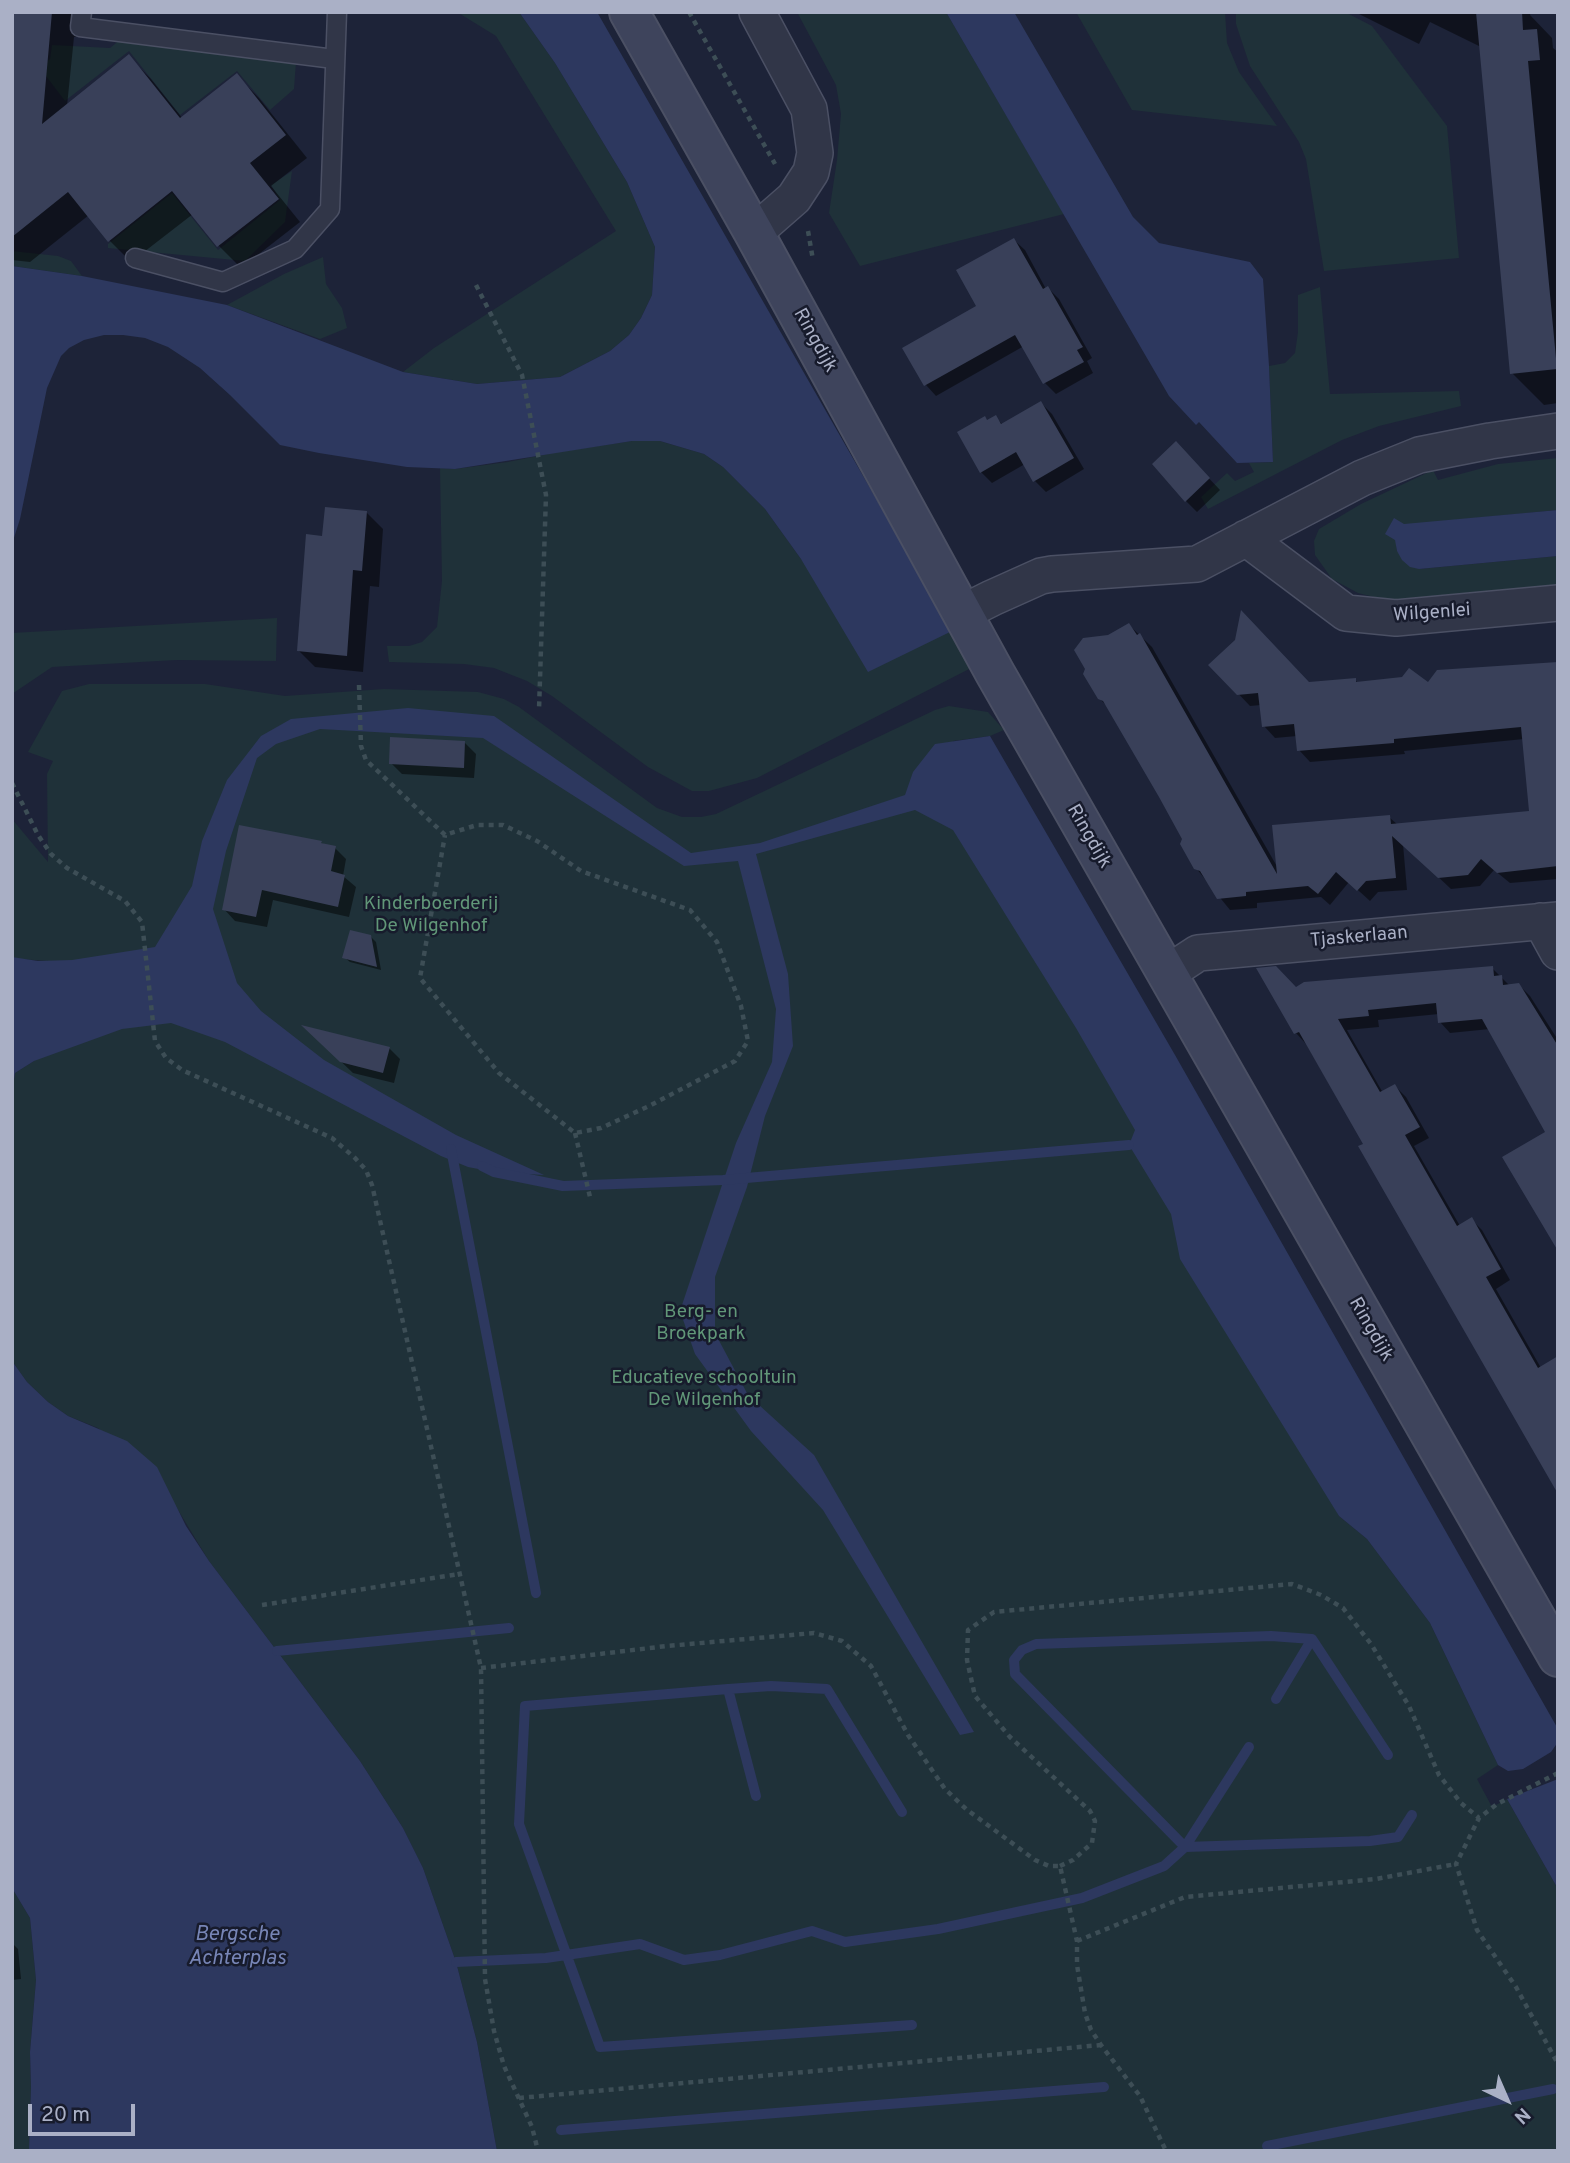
<!DOCTYPE html>
<style>
body{margin:0}
#map{position:relative;width:1570px;height:2163px;overflow:hidden;background:#1d2338;font-family:Overpass,sans-serif}
canvas{display:block}
.frame{position:absolute;inset:0;border:14px solid #aab0c6;pointer-events:none}
.north{position:absolute;left:1472px;top:2065px;width:70px;height:70px;-webkit-text-stroke:5px #171b2c;paint-order:stroke;rotate:136deg;font-size:19px;font-weight:700;line-height:28px;text-align:center;color:#aab0c6}
.north::after{content:'';display:block;margin:auto;width:24px;height:32px;background:#aab0c6;clip-path:polygon(50% 0,100% 100%,50% 72%,0 100%)}
.scale{position:absolute;left:28px;top:2104px;width:107px;height:32px;box-sizing:border-box;border:4px solid #aab0c6;border-top:0;padding-left:9px;font-size:21px;line-height:24px;white-space:nowrap;color:#aab0c6;-webkit-text-stroke:5px #171b2c;paint-order:stroke}
</style>
<div id="map">
<canvas width="1570" height="2163"></canvas>
<div class="frame"></div>
<div class="north">N</div>
<div class="scale">20 m</div>
</div>
<script>
const g = document.querySelector('canvas').getContext('2d');
g.lineJoin = 'round';
function fillPath(path, color) { g.fillStyle = color; g.fill(path, 'evenodd'); }
const poly = rows => new Path2D(rows.map(r => 'M' + r).join(''));
function stroke(path, color, width, dash) { g.strokeStyle = color; g.lineWidth = width; g.lineCap = dash ? 'butt' : 'round'; g.setLineDash(dash || []); g.stroke(path); }
function drawText(font, color, halo, rows, align = 'center') {
  g.font = font + ' Overpass,sans-serif'; g.lineWidth = 5; g.setLineDash([]); g.textBaseline = 'middle'; g.strokeStyle = halo; g.fillStyle = color; for (const [text, x, y, turn = 0] of rows) {
    g.save(); g.translate(x, y); g.rotate((+turn || 0) * Math.PI / 180); g.textAlign = isNaN(turn) ? turn : align; if (halo) g.strokeText(text, 0, 0); g.fillText(text, 0, 0); g.restore();
  }
}
fillPath(poly([
 [457,12,519,12,555,63,627,182,655,247,652,295,641,318,629,335,610,351,560,377,477,384,403,372,434,348,616,231,496,36],
 [797,12,946,12,1064,214,860,266,829,213,837,160,841,114,836,85],
 [1076,12,1225,12,1227,43,1239,72,1277,126,1132,110],
 [1236,12,1345,12,1372,26,1447,126,1459,258,1324,271,1306,159,1299,142,1250,66,1236,24],
 [121,39,296,62,294,89,270,110,237,71,180,115,129,51,65,101,39,67,50,59,52,45,110,48],
 [292,171,285,222,245,261,108,248,108,244,172,193,218,250,280,200,271,185],
 [12,251,58,256,71,261,82,276,12,266],
 [323,257,326,284,342,308,347,328,320,339,227,305,284,274],
 [1320,287,1330,394,1459,391,1461,406,1379,426,1342,440,1208,509,1201,497,1227,473,1235,481,1254,472,1249,463,1273,462,1269,366,1285,363,1295,353,1298,332,1298,295],
 [632,441,660,441,704,454,723,467,765,509,801,559,952,631,973,667,757,778,709,791,692,791,648,767,552,696,527,681,494,668,464,664,389,662,387,646,409,646,422,642,437,627,442,581,440,468,455,469,508,462,557,452],
 [1558,458,1558,510,1404,525,1394,519,1397,551,1419,569,1558,556,1558,591,1403,601,1374,597,1358,593,1332,579,1315,555,1314,541,1319,529,1361,504,1433,470,1438,480,1498,464],
 [277,618,276,661,176,660,52,667,12,694,12,633],
 [89,684,205,684,285,696,384,689,478,692,504,699,519,707,657,808,682,817,701,817,716,814,935,710,949,706,988,712,1004,730,990,736,953,741,1339,1516,1367,1539,1430,1623,1498,1765,1477,1779,1492,1807,1507,1799,1558,1889,1558,2151,497,2151,477,2042,456,1962,423,1868,403,1828,360,1761,209,1561,172,1500,98,1428,68,1416,48,1402,27,1382,12,1361,12,1094,15,1073,34,1061,48,961,19,959,12,957,12,819,48,862,47,774,53,761,28,752,62,691],
 [12,1888,30,1918,36,1980,30,2052,31,2087,29,2151,12,2151]
]), '#1f3139');
fillPath(poly([
 [519,12,597,12,952,631,868,672,801,559,765,509,723,467,704,454,660,441,632,441,455,469,407,467,319,453,280,445,230,395,200,368,168,347,145,338,123,335,104,335,84,340,69,348,61,356,47,388,20,519,12,544,12,266,82,276,227,305,403,372,477,384,560,377,610,351,629,335,641,318,652,295,655,247,627,182,555,63],
 [946,12,1014,12,1133,217,1159,243,1250,262,1263,279,1269,366,1273,462,1237,463,1199,422,1196,425,1169,396],
 [1558,510,1558,556,1419,569,1410,567,1402,560,1397,551,1395,540,1385,534,1394,518,1404,524],
 [408,708,494,716,691,853,760,843,905,795,913,772,935,744,990,736,1175,1055,1558,1729,1558,1742,1551,1752,1523,1769,1508,1771,1498,1765,1430,1623,1367,1539,1339,1516,1180,1259,1171,1214,1129,1145,1135,1130,1076,1028,953,830,915,810,756,854,788,974,793,1046,765,1116,747,1187,715,1277,715,1333,748,1395,814,1455,974,1732,960,1735,823,1510,751,1431,695,1354,680,1311,736,1143,772,1062,776,1009,738,861,684,866,483,738,320,729,276,744,257,758,226,851,213,909,237,983,261,1011,324,1060,456,1135,544,1175,494,1172,468,1167,441,1156,225,1042,171,1023,122,1029,34,1061,15,1073,12,1094,12,957,38,961,72,960,155,947,192,886,202,841,227,780,261,736,291,719],
 [12,1361,27,1382,48,1402,68,1416,127,1441,157,1467,186,1526,209,1561,360,1761,403,1828,423,1868,456,1962,477,2042,497,2151,29,2151,31,2087,30,2052,36,1980,30,1918,12,1888],
 [1558,1779,1558,1889,1507,1799]
]), '#2d385f');
fillPath(poly([
 [12,12,79,12,76,37,74,37,67,106,129,57,151,79,183,119,237,76,259,98,307,158,271,186,300,222,241,268,219,246,193,214,131,262,109,240,89,215,30,262,12,260],
 [1355,12,1531,12,1530,15,1552,38,1553,48,1558,52,1558,403,1544,405,1512,373,1481,47,1430,22,1419,44],
 [1014,240,1025,250,1046,289,1048,288,1059,299,1092,358,1087,361,1093,373,1056,394,1045,383,1024,346,936,396,926,385,905,348,978,307],
 [1041,403,1052,414,1084,469,1046,492,1035,481,1025,464,992,483,981,472,988,421,995,417,1003,425],
 [1187,455,1220,490,1197,512,1186,501],
 [366,512,383,529,379,587,370,586,363,672,315,667,298,650,323,538],
 [1129,625,1152,647,1279,870,1389,817,1398,825,1531,813,1524,739,1404,751,1405,754,1310,762,1299,750,1297,736,1275,738,1264,726,1261,705,1250,706,1211,665,1309,684,1355,680,1358,683,1428,685,1558,664,1558,879,1510,883,1494,870,1480,886,1451,889,1403,844,1407,890,1378,892,1370,901,1349,882,1330,905,1321,897,1257,903,1257,908,1230,910,1196,868,1183,838,1110,709,1099,698,1108,637],
 [465,743,476,754,474,778,402,774,391,763],
 [321,843,335,848,346,859,343,876,356,887,349,917,273,900,267,927,235,921,224,909],
 [370,936,376,942,381,970,350,962,344,957],
 [1492,968,1510,986,1519,985,1530,996,1558,1040,1558,1242,1548,1133,1490,1029,1450,1033,1440,1022,1439,1014,1378,1020,1379,1027,1347,1030,1383,1093,1395,1086,1406,1097,1429,1138,1414,1146,1460,1226,1471,1219,1482,1230,1510,1280,1496,1289,1541,1368,1558,1491,1365,1145,1306,1044,1296,1033,1259,969,1296,989],
 [306,1028,389,1048,400,1059,394,1083,353,1073],
 [12,1943,18,1949,21,1979,12,1980]
]), '#0007');
stroke(poly([
 [451,1149,536,1593],
 [482,1166,494,1172,563,1186,723,1180,1129,1145],
 [277,1651,509,1628],
 [728,1689,771,1686,827,1689,902,1812],
 [1276,1699,1312,1639],
 [1388,1755,1312,1639,1271,1636,1036,1644,1022,1650,1014,1660,1015,1674,1185,1847,1370,1841,1398,1837,1412,1815],
 [756,1796,728,1689,525,1706,519,1824,600,2047,912,2025],
 [456,1962,546,1958,640,1944,684,1960,720,1955,812,1931,845,1942,938,1929,1082,1898,1164,1866,1185,1847,1249,1747],
 [561,2130,1104,2087],
 [1267,2146,1553,2089]
]), '#2d385f', 10);
fillPath(poly([
 [12,12,52,12,42,124,129,54,180,118,237,73,286,135,250,163,279,199,217,247,172,191,108,242,68,192,12,237],
 [1476,12,1522,12,1523,30,1537,29,1540,60,1528,61,1557,369,1510,374],
 [1014,238,1043,289,1048,286,1081,344,1083,347,1077,350,1084,362,1043,384,1015,335,924,386,902,348,976,306,956,270],
 [1041,401,1074,458,1033,482,1016,452,980,473,957,432,985,416,987,420,996,415,1001,424],
 [1176,441,1210,478,1185,502,1152,464],
 [325,507,367,511,362,571,353,570,347,656,297,651,306,534,322,536],
 [1241,610,1309,682,1356,678,1356,682,1402,677,1409,668,1428,682,1437,670,1558,662,1558,866,1497,873,1481,859,1468,875,1438,878,1392,836,1396,878,1366,881,1357,891,1336,872,1318,894,1308,886,1246,892,1246,896,1217,899,1200,871,1194,869,1180,844,1182,839,1159,797,1103,701,1098,699,1083,674,1085,669,1074,650,1083,638,1108,635,1129,623,1137,635,1140,633,1277,874,1272,825,1390,815,1391,824,1529,811,1521,727,1394,739,1394,743,1297,751,1294,724,1262,727,1258,693,1237,695,1208,665,1235,640],
 [390,737,465,741,464,768,389,764],
 [239,825,322,841,321,843,336,846,331,871,345,875,338,907,262,890,256,917,222,910],
 [350,930,371,935,377,967,342,958],
 [1276,966,1296,987,1304,982,1493,966,1494,976,1502,975,1503,985,1519,983,1558,1046,1558,1251,1502,1157,1545,1132,1482,1019,1438,1023,1436,1003,1368,1010,1369,1016,1338,1019,1380,1092,1395,1084,1420,1127,1405,1135,1457,1226,1472,1217,1487,1244,1501,1269,1486,1277,1538,1368,1558,1356,1558,1494,1358,1146,1363,1144,1299,1032,1294,1034,1256,968],
 [301,1025,390,1047,383,1073,340,1062]
]), '#394059');
const lane = poly([
 [82,12,80,27,334,59],
 [135,258,223,282,295,249,330,209,337,12]
]);
const street = poly([
 [754,233,794,198,811,172,815,153,809,109,757,12],
 [1246,538,1346,613,1396,618,1558,603],
 [962,613,992,598,1041,576,1052,574,1197,564,1362,478,1419,455,1490,441,1558,431],
 [1541,921,1558,952],
 [1166,974,1198,953,1558,920]
]);
const secondary = poly([
 [629,12,754,233,995,673,1558,1657]
]);
stroke(lane, '#4b5064', 21);
stroke(street, '#4b5064', 38);
stroke(secondary, '#4b5064', 42);
stroke(poly([
 [689,12,775,164],
 [808,231,813,260],
 [476,285,522,375,546,495,539,710],
 [359,685,361,746,366,760,445,835,477,825,503,825,537,841,581,871,690,910,717,942,741,1006,748,1041,735,1061,649,1106,601,1128,575,1133,499,1073,420,978,445,835],
 [12,783,38,835,51,854,67,868,125,901,142,922,155,1041,166,1058,182,1070,332,1138,355,1158,366,1170,372,1185,481,1668,485,1979,494,2031,504,2066,532,2127,538,2151],
 [575,1133,590,1197],
 [262,1605,459,1574],
 [481,1668,667,1646,814,1633,842,1641,871,1666,908,1735,945,1789,966,1809,1035,1860,1049,1866,1060,1866,1077,1941,1077,1965,1085,2013,1091,2030,1101,2045,1140,2096,1166,2151],
 [1558,1773,1497,1804,1479,1818,1456,1864,1477,1930,1516,1987,1558,2064],
 [1060,1866,1073,1860,1092,1843,1095,1821,1090,1811,1010,1737,975,1696,967,1660,968,1630,994,1612,1292,1584,1321,1595,1343,1608,1371,1644,1409,1706,1439,1775,1461,1803,1479,1818],
 [1077,1941,1185,1897,1376,1879,1456,1864],
 [519,2098,1101,2045]
]), '#3d4e56', 4.5, [5, 5]);
stroke(lane, '#313648', 18);
stroke(street, '#313648', 35);
stroke(secondary, '#3e445c', 38);
drawText('19px', '#aab0c6', '#171b2c', [
 ["Ringdijk",814,341,61],
 ["Wilgenlei",1432,614,-4],
 ["Ringdijk",1088,837,60],
 ["Tjaskerlaan",1359,938,-5],
 ["Ringdijk",1370,1330,60]
]);
drawText('19px', '#619778', '#171b2c', [
 ["Kinderboerderij",431,905],
 ["De Wilgenhof",431,927],
 ["Berg- en",701,1313],
 ["Broekpark",701,1335],
 ["Educatieve schooltuin",704,1379],
 ["De Wilgenhof",704,1401]
]);
drawText('italic 21px', '#7785b6', '#171b2c', [
 ["Bergsche",237,1936],
 ["Achterplas",237,1960]
]);
</script>
